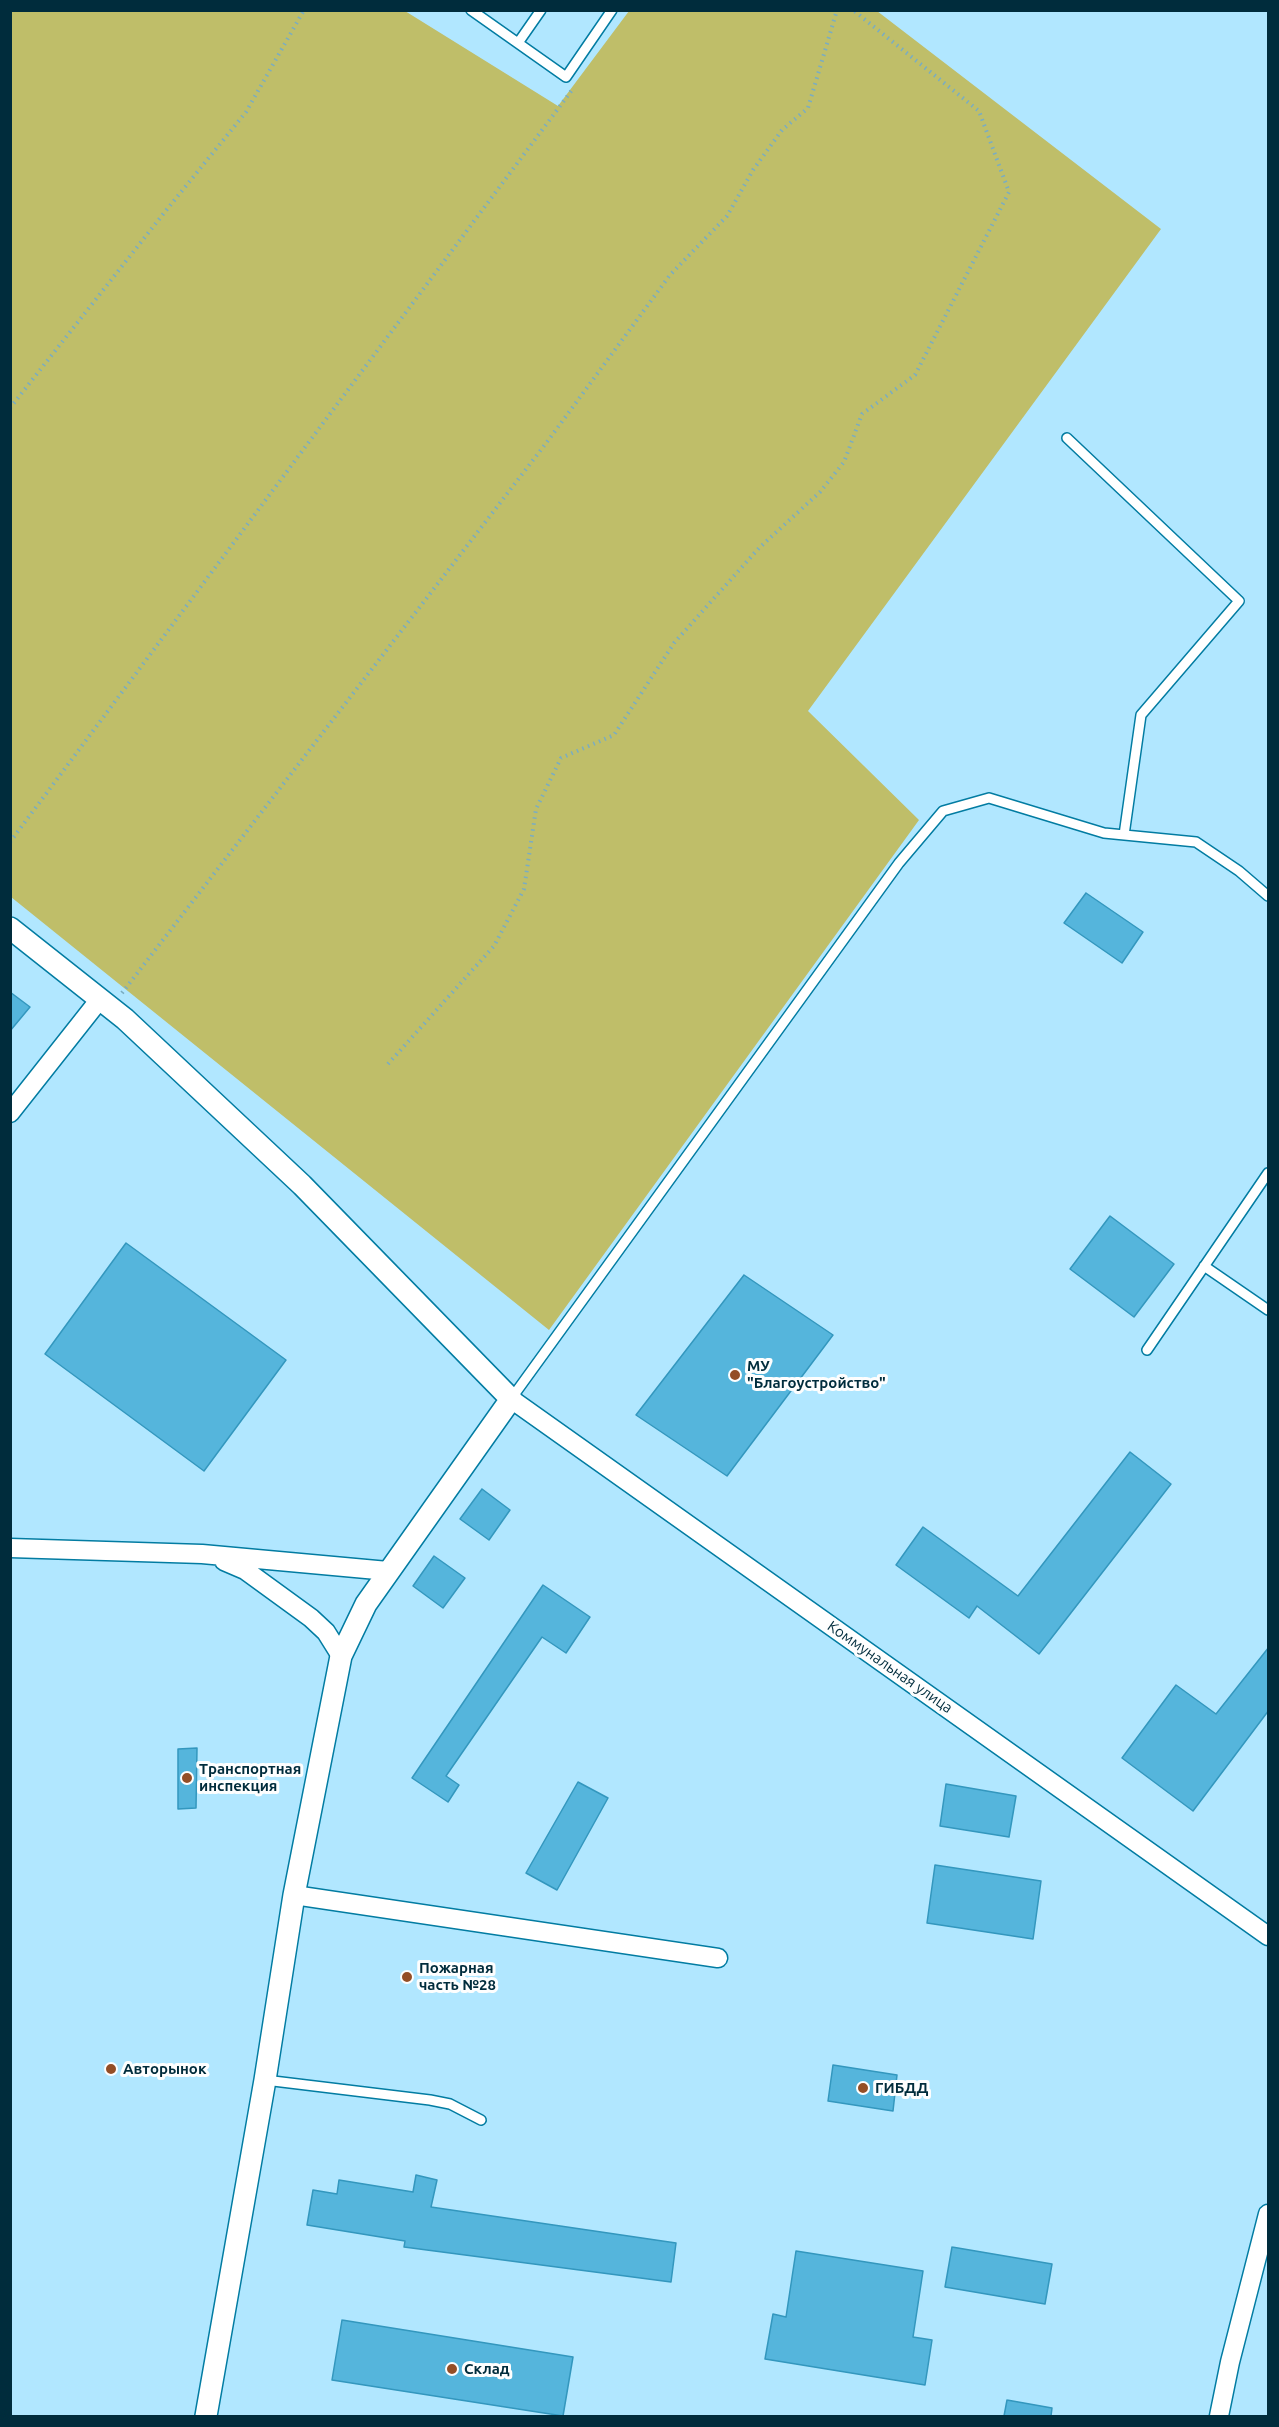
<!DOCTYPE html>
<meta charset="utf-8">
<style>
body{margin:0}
#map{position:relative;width:1279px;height:2427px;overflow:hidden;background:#b1e7ff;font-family:Ubuntu,sans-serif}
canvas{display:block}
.frame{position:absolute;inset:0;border:12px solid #002c3c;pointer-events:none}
</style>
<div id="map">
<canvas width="1279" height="2427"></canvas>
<div class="frame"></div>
</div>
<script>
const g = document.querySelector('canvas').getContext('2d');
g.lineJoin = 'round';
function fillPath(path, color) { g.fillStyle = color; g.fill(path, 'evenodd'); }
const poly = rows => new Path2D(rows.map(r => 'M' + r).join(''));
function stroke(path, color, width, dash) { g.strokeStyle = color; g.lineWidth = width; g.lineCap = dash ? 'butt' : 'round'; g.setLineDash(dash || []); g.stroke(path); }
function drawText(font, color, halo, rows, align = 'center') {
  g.font = font + ' Ubuntu,sans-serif'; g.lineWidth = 6; g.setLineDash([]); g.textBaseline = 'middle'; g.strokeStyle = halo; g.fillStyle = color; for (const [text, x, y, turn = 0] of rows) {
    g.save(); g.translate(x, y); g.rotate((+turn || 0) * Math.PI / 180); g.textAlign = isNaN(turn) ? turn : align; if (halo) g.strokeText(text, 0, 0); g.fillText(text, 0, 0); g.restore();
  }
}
fillPath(poly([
 [10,11,405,11,558,106,629,11,877,11,1161,229,808,711,919,820,549,1330,11,897]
]), '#bfbe69');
const building = poly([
 [1086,893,1143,932,1122,963,1064,923,1086,893],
 [10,992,30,1007,10,1031,10,992],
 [1110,1216,1174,1264,1134,1317,1070,1269,1110,1216],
 [126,1243,286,1360,204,1471,45,1354,126,1243],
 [744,1275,833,1335,727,1476,636,1415,744,1275],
 [1130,1452,1171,1484,1039,1654,977,1606,969,1618,896,1565,923,1527,1018,1596,1130,1452],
 [482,1489,510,1510,489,1540,460,1519,482,1489],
 [434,1556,465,1578,443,1608,413,1586,434,1556],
 [543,1585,590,1617,566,1653,542,1637,446,1776,459,1785,448,1802,412,1778,543,1585],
 [1269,1647,1269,1710,1193,1811,1122,1758,1176,1685,1216,1714,1269,1647],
 [197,1748,196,1808,178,1809,178,1749,197,1748],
 [578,1782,608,1798,557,1890,526,1873,578,1782],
 [946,1784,1016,1796,1009,1837,940,1826,946,1784],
 [935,1865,1041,1881,1033,1939,927,1923,935,1865],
 [833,2065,897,2075,893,2111,828,2101,833,2065],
 [416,2175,437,2180,431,2207,676,2243,671,2282,404,2247,405,2241,307,2225,313,2190,337,2194,339,2180,413,2192,416,2175],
 [952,2247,1052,2264,1045,2304,945,2287,952,2247],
 [796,2251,923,2271,913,2337,932,2340,925,2385,765,2359,773,2314,786,2317,796,2251],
 [342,2320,573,2357,563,2416,332,2380,342,2320],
 [1007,2400,1052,2408,1051,2416,1004,2416,1007,2400]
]);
fillPath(building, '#55b5dc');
stroke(building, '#3397be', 1.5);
const service = poly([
 [471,10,566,77,612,10],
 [518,43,541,10],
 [1067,438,1239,601,1141,715,1124,835],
 [1204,1266,1268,1310],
 [1147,1350,1268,1173],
 [511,1399,899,863,943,811,989,798,1104,833,1196,842,1239,871,1268,896],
 [265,2080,430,2100,450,2104,481,2120]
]);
const minor = poly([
 [10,1113,100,999],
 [511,1399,1268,1936],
 [10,1548,202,1554,388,1571],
 [224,1561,245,1570,311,1618,326,1632,341,1656],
 [294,1895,718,1958],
 [1219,2416,1230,2362,1268,2214]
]);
const tertiary = poly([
 [10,928,125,1019,302,1185,511,1399,366,1604,341,1656,294,1895,265,2080,206,2416]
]);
stroke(service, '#027ca2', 12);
stroke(minor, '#027ca2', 21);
stroke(tertiary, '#027ca2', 24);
stroke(poly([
 [10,408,164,213,246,112,304,10],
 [10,842,572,90],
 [122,993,547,442,670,275,727,216,753,170,782,130,808,108,837,10],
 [388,1064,494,946,524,889,536,809,561,758,614,735,674,643,759,548,820,492,844,462,862,414,915,375,1009,192,979,111,853,10]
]), '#7aadc2', 4, [1.5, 4.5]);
stroke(service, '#fff', 9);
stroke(minor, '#fff', 18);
stroke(tertiary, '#fff', 21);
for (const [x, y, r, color] of [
 [735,1375,6,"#944e26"],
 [187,1778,6,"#944e26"],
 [407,1977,6,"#944e26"],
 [111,2069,6,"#944e26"],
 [863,2088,6,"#944e26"],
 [452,2369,6,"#944e26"]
]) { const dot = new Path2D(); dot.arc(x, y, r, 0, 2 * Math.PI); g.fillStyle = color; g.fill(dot); stroke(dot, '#fefefe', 2); }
drawText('bold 15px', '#002c3c', '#fefefe', [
 ["МУ",747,1366],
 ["\"Благоустройство\"",747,1383],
 ["Транспортная",199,1769],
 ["инспекция",199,1786],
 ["Пожарная",419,1968],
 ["часть №28",419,1985],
 ["Авторынок",123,2069],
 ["ГИБДД",875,2088],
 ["Склад",464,2369]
], 'left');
drawText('15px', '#002c3c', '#fefefe', [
 ["Коммунальная улица",890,1667,35]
]);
</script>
